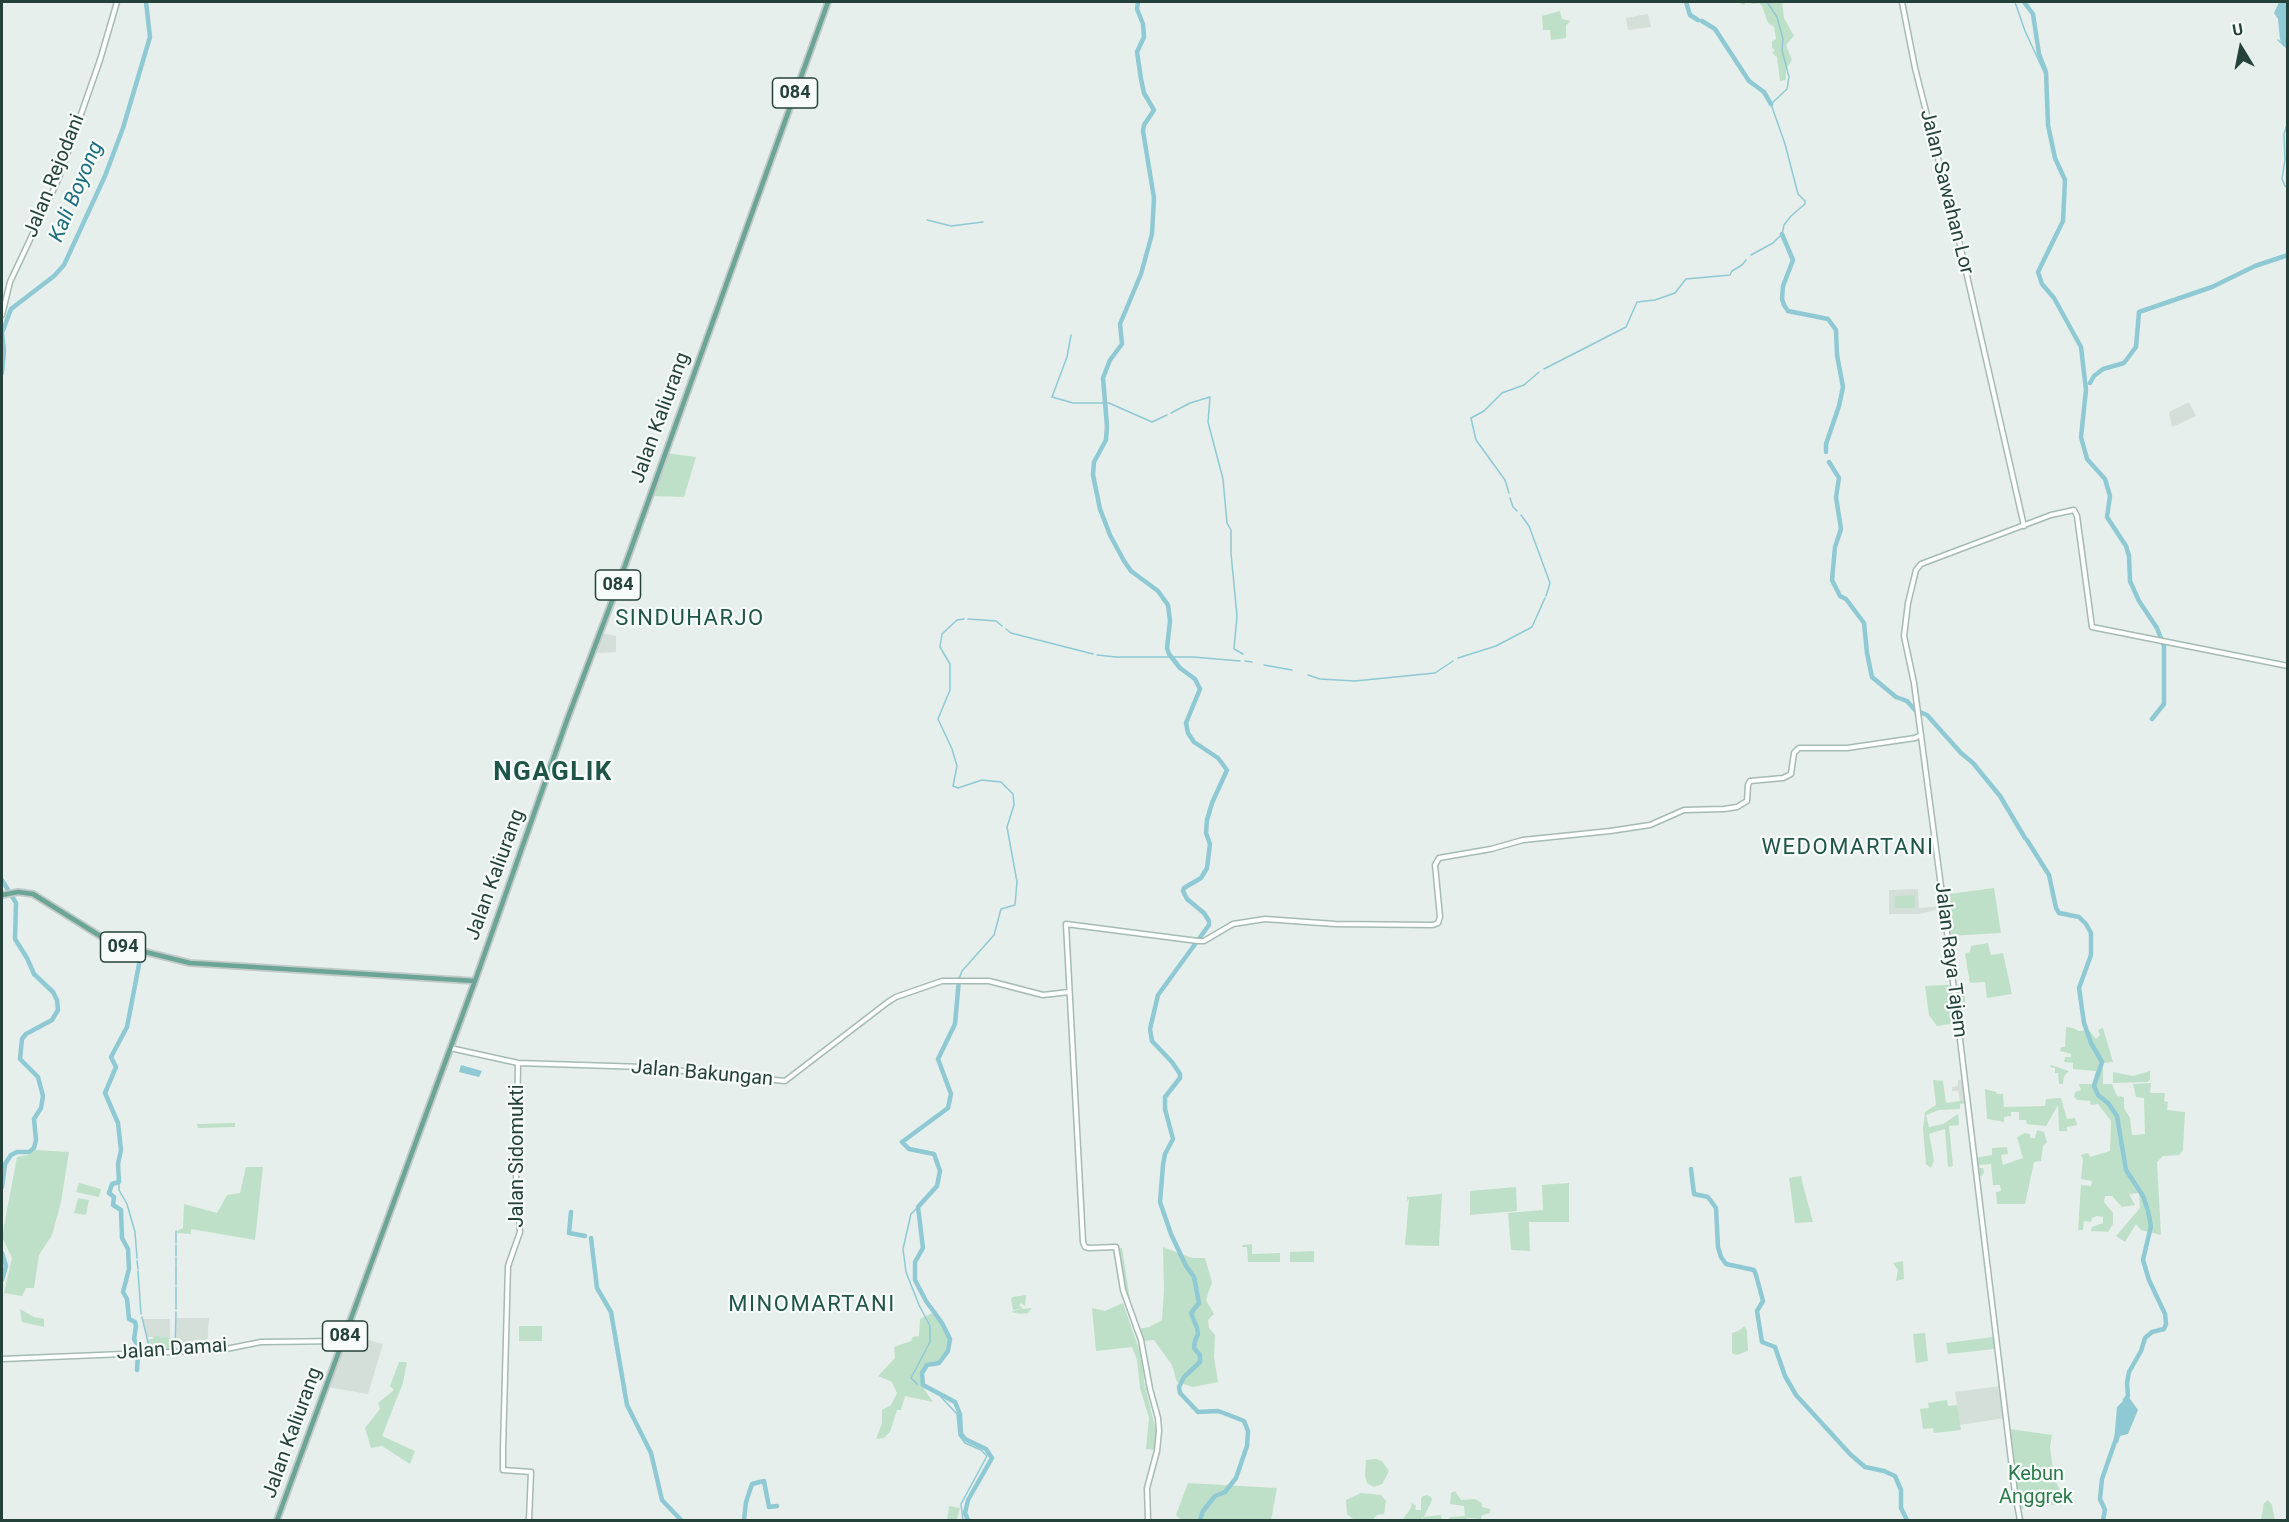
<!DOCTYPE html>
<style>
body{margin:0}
#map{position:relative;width:2289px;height:1522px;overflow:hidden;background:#e6efeb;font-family:Roboto,sans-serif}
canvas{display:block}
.frame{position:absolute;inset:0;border:3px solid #24423a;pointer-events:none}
.north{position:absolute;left:2211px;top:18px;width:60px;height:60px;-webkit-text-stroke:4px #f7fbf9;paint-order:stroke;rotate:350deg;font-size:16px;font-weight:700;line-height:24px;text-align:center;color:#24423a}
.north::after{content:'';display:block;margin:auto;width:21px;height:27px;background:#24423a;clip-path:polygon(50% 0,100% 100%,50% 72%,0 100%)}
</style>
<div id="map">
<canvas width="2289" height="1522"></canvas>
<div class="frame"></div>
<div class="north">U</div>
</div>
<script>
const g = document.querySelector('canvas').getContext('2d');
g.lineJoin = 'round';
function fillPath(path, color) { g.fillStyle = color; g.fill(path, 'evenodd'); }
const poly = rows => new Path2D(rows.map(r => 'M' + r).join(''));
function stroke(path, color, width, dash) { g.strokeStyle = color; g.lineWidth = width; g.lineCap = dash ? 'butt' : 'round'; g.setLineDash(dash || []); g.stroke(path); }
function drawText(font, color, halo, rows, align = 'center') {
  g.font = font + ' Roboto,sans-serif'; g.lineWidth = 4.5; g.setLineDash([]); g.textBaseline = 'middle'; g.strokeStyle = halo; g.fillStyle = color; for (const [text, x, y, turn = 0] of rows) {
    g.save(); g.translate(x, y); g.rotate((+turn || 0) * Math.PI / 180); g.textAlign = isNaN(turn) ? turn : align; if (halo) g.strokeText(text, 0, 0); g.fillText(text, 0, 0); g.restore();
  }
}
fillPath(poly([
 [1648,14,1651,27,1628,30,1626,18],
 [2189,402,2196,416,2172,427,2169,412],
 [601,633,616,636,616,652,597,653,596,649],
 [1918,889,1919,908,1943,906,1943,908,1920,914,1889,914,1889,890],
 [1964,1079,1967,1100,1960,1101,1958,1091,1952,1091,1952,1087,1958,1086,1958,1080],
 [176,1318,209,1318,207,1346,181,1347,180,1339,176,1339],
 [142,1319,170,1319,170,1337,147,1337],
 [346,1334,383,1344,368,1394,327,1387],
 [2001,1386,2005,1418,1960,1425,1955,1392]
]), '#d4dfda');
fillPath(poly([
 [1737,2,1775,2,1777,3,1782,2,1784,18,1794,36,1786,45,1792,60,1786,69,1786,80,1780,81,1777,57,1772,53,1775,50,1772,48,1772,41,1776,39,1774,27,1768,23,1762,6,1759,3,1753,4,1746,2,1744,5],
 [1560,11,1562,19,1571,21,1566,25,1566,38,1551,40,1550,30,1543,30,1542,16],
 [666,453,696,457,684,497,651,496],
 [1994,888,2001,933,1948,936,1942,895],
 [1915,895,1915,908,1895,908,1895,896],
 [1988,943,1991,955,2003,953,2012,994,1987,998,1985,982,1970,983,1965,954,1970,952,1971,946],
 [1965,984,1965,1002,1955,1003,1957,1023,1937,1026,1929,1015,1925,986],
 [2066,1027,2073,1028,2079,1031,2089,1030,2096,1039,2100,1035,2098,1030,2103,1028,2113,1062,2103,1063,2103,1084,2112,1084,2117,1096,2124,1097,2124,1108,2130,1118,2132,1135,2145,1134,2144,1098,2136,1097,2133,1084,2151,1083,2150,1093,2165,1093,2164,1101,2168,1102,2167,1110,2185,1112,2183,1150,2179,1155,2163,1156,2157,1162,2161,1235,2141,1230,2136,1224,2125,1242,2116,1236,2140,1208,2139,1193,2129,1194,2135,1205,2122,1207,2112,1196,2105,1196,2104,1202,2113,1213,2113,1224,2108,1232,2091,1231,2092,1227,2103,1223,2103,1217,2097,1216,2092,1218,2091,1222,2084,1221,2083,1230,2078,1230,2081,1185,2091,1186,2092,1181,2081,1179,2083,1159,2081,1155,2088,1153,2090,1157,2110,1151,2111,1121,2098,1104,2091,1105,2090,1101,2078,1100,2074,1097,2075,1092,2081,1090,2079,1084,2092,1084,2096,1071,2073,1069,2073,1063,2064,1062,2065,1057,2071,1057,2071,1054,2060,1051,2061,1047,2065,1047],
 [2051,1065,2069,1071,2064,1076,2063,1084,2059,1084,2058,1073,2055,1073,2055,1068,2050,1067],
 [2150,1071,2150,1080,2147,1082,2113,1083,2113,1072,2133,1076],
 [1933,1080,1943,1081,1946,1103,1967,1100,1967,1103,1960,1104,1960,1109,1939,1110,1926,1115,1929,1127,1943,1124,1958,1114,1959,1125,1949,1126,1953,1166,1948,1167,1945,1129,1929,1134,1934,1160,1931,1168,1926,1164,1923,1129,1925,1112,1936,1105],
 [1985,1089,1996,1092,1997,1094,2003,1094,2004,1107,2045,1106,2046,1099,2061,1098,2067,1119,2075,1118,2077,1125,2067,1127,2067,1131,2059,1131,2058,1105,2046,1126,2027,1124,2026,1120,2019,1120,2019,1112,2011,1112,2011,1116,2004,1117,2004,1122,1987,1119],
 [235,1123,235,1127,198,1128,197,1124],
 [2037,1130,2044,1132,2047,1142,2043,1146,2041,1161,2034,1162,2025,1204,1997,1204,1996,1192,2001,1191,2000,1185,1993,1185,1991,1164,1979,1165,1980,1168,1983,1168,1984,1172,1982,1176,1977,1177,1975,1158,1992,1155,1992,1148,2007,1147,2008,1154,2001,1155,2003,1165,2023,1158,2017,1137,2025,1133,2030,1134,2030,1138,2035,1138],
 [36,1150,69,1152,61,1202,52,1235,39,1255,34,1288,26,1288,22,1296,4,1293,12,1258,2,1237,17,1157,28,1155],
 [246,1167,263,1167,255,1240,191,1229,191,1234,177,1233,177,1231,183,1228,184,1204,217,1213,227,1195,240,1193],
 [1801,1176,1803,1185,1813,1222,1795,1223,1789,1178],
 [79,1183,101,1189,99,1197,76,1192],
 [1569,1183,1569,1222,1529,1222,1530,1251,1511,1250,1508,1213,1543,1210,1542,1185],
 [1516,1187,1517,1211,1470,1215,1470,1191],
 [1442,1194,1439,1246,1405,1245,1409,1199,1407,1201,1407,1195,1408,1197],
 [78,1198,89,1200,86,1215,74,1213],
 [1252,1244,1252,1254,1280,1253,1280,1262,1248,1262,1247,1247,1242,1247,1243,1245],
 [1163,1247,1192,1258,1205,1258,1212,1282,1206,1300,1214,1314,1208,1320,1209,1328,1215,1335,1214,1357,1218,1382,1193,1387,1177,1382,1172,1365,1154,1340,1143,1341,1138,1329,1149,1327,1162,1320,1164,1290],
 [1115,1248,1122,1248,1130,1300,1125,1300],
 [1314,1251,1314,1262,1290,1262,1290,1252],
 [1903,1261,1904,1279,1896,1281,1898,1270,1893,1263],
 [1026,1295,1025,1306,1021,1303,1019,1305,1023,1309,1032,1308,1028,1313,1020,1314,1011,1312,1020,1309,1013,1310,1011,1299,1013,1297],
 [1123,1303,1143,1361,1144,1382,1156,1431,1155,1450,1146,1449,1149,1418,1140,1388,1137,1360,1132,1347,1096,1351,1092,1308,1105,1311],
 [20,1309,34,1317,44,1319,44,1327,22,1322],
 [932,1313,940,1323,948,1339,947,1352,939,1362,927,1364,920,1374,922,1386,933,1402,905,1396,901,1410,897,1410,890,1432,884,1438,876,1439,882,1423,882,1410,891,1405,897,1393,892,1382,878,1376,895,1358,894,1347,911,1341,913,1337,919,1336,920,1319],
 [519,1326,542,1326,542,1341,519,1341],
 [1745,1326,1747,1331,1748,1351,1737,1355,1732,1353,1732,1333,1738,1331],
 [1925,1333,1928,1361,1916,1363,1913,1334],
 [154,1336,175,1338,174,1351,149,1351,147,1339,153,1339],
 [1993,1337,1995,1349,1948,1354,1946,1343],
 [399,1362,407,1362,403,1383,382,1436,415,1451,410,1464,382,1446,371,1448,365,1428,380,1409,378,1403,394,1390,390,1386],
 [1947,1400,1948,1406,1957,1405,1961,1430,1934,1433,1933,1428,1923,1429,1920,1409,1929,1408,1928,1403],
 [2010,1429,2052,1435,2050,1447,2054,1478,2066,1503,2019,1509,2015,1489],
 [1375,1459,1382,1461,1389,1471,1382,1484,1374,1487,1367,1483,1365,1476,1366,1460],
 [1188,1483,1277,1488,1271,1520,1181,1520,1176,1515],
 [1455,1491,1461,1500,1475,1499,1482,1503,1482,1507,1490,1509,1490,1513,1482,1515,1481,1519,1468,1518,1464,1520,1423,1520,1423,1517,1421,1520,1403,1519,1411,1508,1412,1503,1416,1506,1415,1510,1421,1510,1421,1499,1423,1496,1427,1495,1431,1497,1432,1500,1424,1517,1441,1515,1442,1519,1447,1520,1451,1517,1465,1516,1464,1506,1450,1504,1451,1493],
 [1361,1493,1381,1495,1386,1501,1384,1514,1377,1515,1373,1519,1363,1520,1353,1519,1347,1514,1346,1500],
 [2268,1500,2272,1505,2275,1520,2261,1520,2264,1503],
 [949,1506,960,1508,957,1520,947,1520]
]), '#bfe0c8');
fillPath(poly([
 [2279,2,2287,2,2287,46,2283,46,2280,39,2278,19,2274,13],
 [461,1065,482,1071,479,1077,459,1072],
 [2128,1396,2138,1410,2128,1434,2120,1436,2118,1443,2114,1441,2117,1407]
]), '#8ec9d4');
stroke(poly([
 [2015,2,2025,31,2045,74],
 [2278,40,2288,49],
 [2288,121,2284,134,2285,160,2282,179,2285,186,2288,187],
 [927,220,951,226,983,222],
 [1751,255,1773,243,1782,234,1784,225,1791,216,1805,204,1805,201,1798,194,1785,144,1771,104,1787,89,1789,77,1782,50,1783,39,1777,17,1767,2],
 [1071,335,1067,357,1052,397,1073,403,1109,403,1152,422,1167,415],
 [1544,369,1626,327,1637,302,1655,300,1675,293,1686,279,1730,275,1732,271,1742,265,1746,260],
 [1171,413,1190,403,1210,397,1208,422,1223,479,1227,523,1231,530,1231,553,1237,616,1234,649,1243,654],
 [1509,493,1505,480,1476,440,1471,418,1484,411,1502,393,1524,385,1539,372],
 [1510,498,1513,507,1517,511],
 [1521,515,1529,526,1550,583,1546,596],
 [968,619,996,621,1002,626],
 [1006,629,1011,633,1093,654],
 [1097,655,1116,657,1193,657,1240,661],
 [1458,658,1496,646,1532,627,1545,598],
 [1245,661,1252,662],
 [1264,665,1292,670],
 [1308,675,1320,679,1355,681,1435,673,1453,661],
 [959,979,962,971,994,935,1001,909,1015,905,1017,882,1007,827,1014,805,1013,794,1001,782,982,780,958,788,953,786,957,766,952,749,938,719,950,690,950,664,940,647,942,634,957,620,964,619],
 [119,1182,119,1190,127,1204,135,1232,137,1258],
 [176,1243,176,1231],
 [176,1256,176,1245],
 [137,1261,138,1269],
 [176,1264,176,1258],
 [138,1271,141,1314],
 [176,1285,176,1265],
 [176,1309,176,1287],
 [142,1317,150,1351],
 [175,1350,176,1312],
 [917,1384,911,1378,930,1342,930,1326,919,1305,906,1272,903,1249,911,1214,918,1207],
 [941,1397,957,1414,959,1435,965,1443,981,1450,987,1456,961,1504,963,1520]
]), '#8ec9d4', 1.5);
stroke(poly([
 [1138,2,1137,9,1143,24,1144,37,1137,52,1141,79,1144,93,1154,110,1144,125,1143,131,1154,198,1152,234,1141,274,1120,324,1122,344,1110,360,1103,378,1107,426,1106,440,1094,462,1093,475,1100,509,1110,535,1124,561,1131,571,1158,591,1168,605,1170,621,1167,648,1169,654,1180,668,1195,679,1200,689,1186,723,1188,733,1194,742,1218,758,1227,770,1212,803,1207,820,1206,833,1210,844,1207,868,1201,878,1184,888,1183,891,1187,899,1204,913,1209,921,1209,925,1158,995,1150,1029,1152,1041,1172,1062,1180,1074,1180,1078,1165,1097,1165,1109,1173,1139,1165,1154,1163,1165,1160,1202,1171,1234,1186,1266,1194,1277,1199,1303,1191,1313,1197,1328,1198,1334,1195,1341,1194,1348,1200,1355,1200,1362,1184,1377,1179,1387,1180,1393,1198,1412,1218,1411,1229,1415,1244,1421,1248,1431,1247,1446,1236,1478,1225,1492,1215,1496,1203,1511,1200,1520],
 [1686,2,1690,15,1698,20],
 [2024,2,2033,14,2039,54,2046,72,2048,125,2055,158,2065,180,2063,221,2038,272,2042,284,2054,298,2081,347,2086,390,2081,437,2087,459,2105,479,2110,496,2107,517,2126,546,2129,556,2130,581,2134,590,2139,601,2157,628,2164,646,2164,704,2152,719],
 [1702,21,1715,29,1749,81,1764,92,1771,104],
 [1782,234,1793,260,1783,286,1782,299,1784,305,1788,311,1828,319,1836,330,1837,355,1843,387,1839,406,1826,444,1826,452],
 [2,373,4,351,2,333,11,309,54,276,64,265,105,176,123,128,150,37,146,2],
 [2090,383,2094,376,2103,369,2124,363,2136,347,2139,312,2212,287,2255,266,2288,255],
 [1829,462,1839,478,1836,497,1841,529,1835,547,1832,580,1840,596,1846,599,1864,623,1867,653,1872,677,1896,697,1907,701,1915,710,1927,715,1961,753,1973,763,2000,796,2025,838],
 [2027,840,2049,875,2056,908,2059,913,2079,917,2086,924,2091,933,2091,955,2079,988,2084,1023,2091,1043,2102,1062,2094,1086,2098,1095,2108,1103,2117,1116,2126,1170,2143,1196,2147,1208],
 [2,880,16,903,15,939,27,958,34,974,53,992,57,1000,58,1010,52,1020,26,1034,22,1039,20,1059,38,1077,43,1096,41,1108,34,1119,36,1140,34,1148,29,1152,17,1152,11,1155,5,1164,2,1187],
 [959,979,955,1024,938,1059,951,1094,948,1108,902,1142,909,1149,934,1154,940,1171,937,1186,918,1207,923,1248,915,1262,915,1280,926,1301,942,1323,950,1339,948,1351,939,1363,927,1365,922,1373,923,1385,955,1402,960,1414,961,1434,965,1439,986,1449,992,1458,968,1500,965,1513,968,1520],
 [1691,1169,1694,1194,1708,1197,1716,1208,1718,1247,1721,1257,1726,1264,1754,1270,1756,1275,1763,1301,1757,1311,1762,1342,1775,1347,1785,1376,1796,1395,1850,1454,1865,1467,1884,1471,1895,1476,1901,1490,1901,1508,1907,1520],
 [571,1212,569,1233,585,1236],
 [591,1238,597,1288,611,1312,627,1405,651,1453,662,1500,681,1520],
 [2,1253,6,1266,2,1280],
 [137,1351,137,1344,134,1339,136,1326,135,1322,129,1319,127,1299,123,1292,129,1269,128,1249,122,1238,121,1210,113,1205,114,1197,109,1193,112,1184,119,1182,118,1164,121,1150,118,1123,105,1093,116,1067,111,1057,127,1027,141,954],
 [137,1370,138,1354],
 [2125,1400,2128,1396,2127,1383,2129,1372,2141,1351,2145,1338,2152,1332,2164,1329,2166,1324,2165,1314,2149,1280,2143,1260,2151,1226,2148,1211],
 [744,1520,746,1502,752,1484,764,1481,769,1507,777,1506],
 [2103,1520,2105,1510,2100,1499,2102,1479,2117,1436]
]), '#8ec9d4', 4.5);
const secondary = poly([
 [1902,2,1915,68,1960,245,2024,526],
 [2,315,10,282,58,180,100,60,117,2],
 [450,1048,518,1063,643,1067,785,1081,888,1002,896,997,942,981,989,981,1043,995,1069,992],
 [518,1063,516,1181,520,1232,508,1266,503,1449,503,1470,531,1472,529,1520],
 [2,1359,221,1350,261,1342,343,1341],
 [1148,1520,1147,1488,1157,1451,1159,1431,1158,1418,1150,1389,1141,1340,1123,1290,1116,1247,1089,1248,1085,1247,1083,1242,1066,924,1198,941,1204,941,1233,924,1265,919,1335,924,1433,925,1438,923,1440,917,1435,865,1439,858,1491,849,1523,840,1610,831,1650,825,1684,810,1724,809,1737,807,1747,801,1748,785,1750,781,1783,778,1791,774,1794,753,1799,748,1847,748,1915,738,1921,735],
 [2020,1520,2015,1493,1946,924,1914,683,1904,636,1908,603,1916,570,1921,564,2051,515,2074,510,2077,516,2092,627,2288,666]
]);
const primary = poly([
 [2,895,18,892,33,894,113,944,190,963,475,981],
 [277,1520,475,981,567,720,618,585,828,2]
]);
stroke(secondary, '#a4bbb3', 7);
stroke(primary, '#c2cac8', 8);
stroke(secondary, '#fff', 4);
stroke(primary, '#6aa596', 4.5);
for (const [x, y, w] of [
 [795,93,45],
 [618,585,45],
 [123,947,45],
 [345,1336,45]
]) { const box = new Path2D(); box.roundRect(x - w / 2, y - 15, w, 30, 4.5); g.fillStyle = '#f7fbf9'; g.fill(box); stroke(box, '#24423a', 1.5); }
drawText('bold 18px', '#24423a', null, [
 ["084",795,93],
 ["084",618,585],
 ["094",123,947],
 ["084",345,1336]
]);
drawText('20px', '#24423a', '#f7fbf9', [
 ["Jalan Rejodani",55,176,-68],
 ["Jalan Sawahan Lor",1946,192,76],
 ["Jalan Kaliurang",661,418,-70],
 ["Jalan Kaliurang",496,875,-70],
 ["Jalan Raya Tajem",1950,960,83],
 ["Jalan Bakungan",702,1074,5],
 ["Jalan Sidomukti",518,1156,-90],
 ["Jalan Damai",172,1350,-4],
 ["Jalan Kaliurang",293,1433,-70]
]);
drawText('20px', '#2d7a4b', '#f7fbf9', [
 ["Kebun",2036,1475],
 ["Anggrek",2036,1498]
]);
drawText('italic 21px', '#1c6f80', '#f7fbf9', [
 ["Kali Boyong",77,192,-67]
]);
g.letterSpacing = '1.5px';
drawText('22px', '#1f5548', '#f7fbf9', [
 ["SINDUHARJO",690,619],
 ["WEDOMARTANI",1848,848],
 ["MINOMARTANI",812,1305]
]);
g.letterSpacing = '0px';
g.letterSpacing = '1.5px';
drawText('bold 26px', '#1f5548', '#f7fbf9', [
 ["NGAGLIK",553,773]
]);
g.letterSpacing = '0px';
</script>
